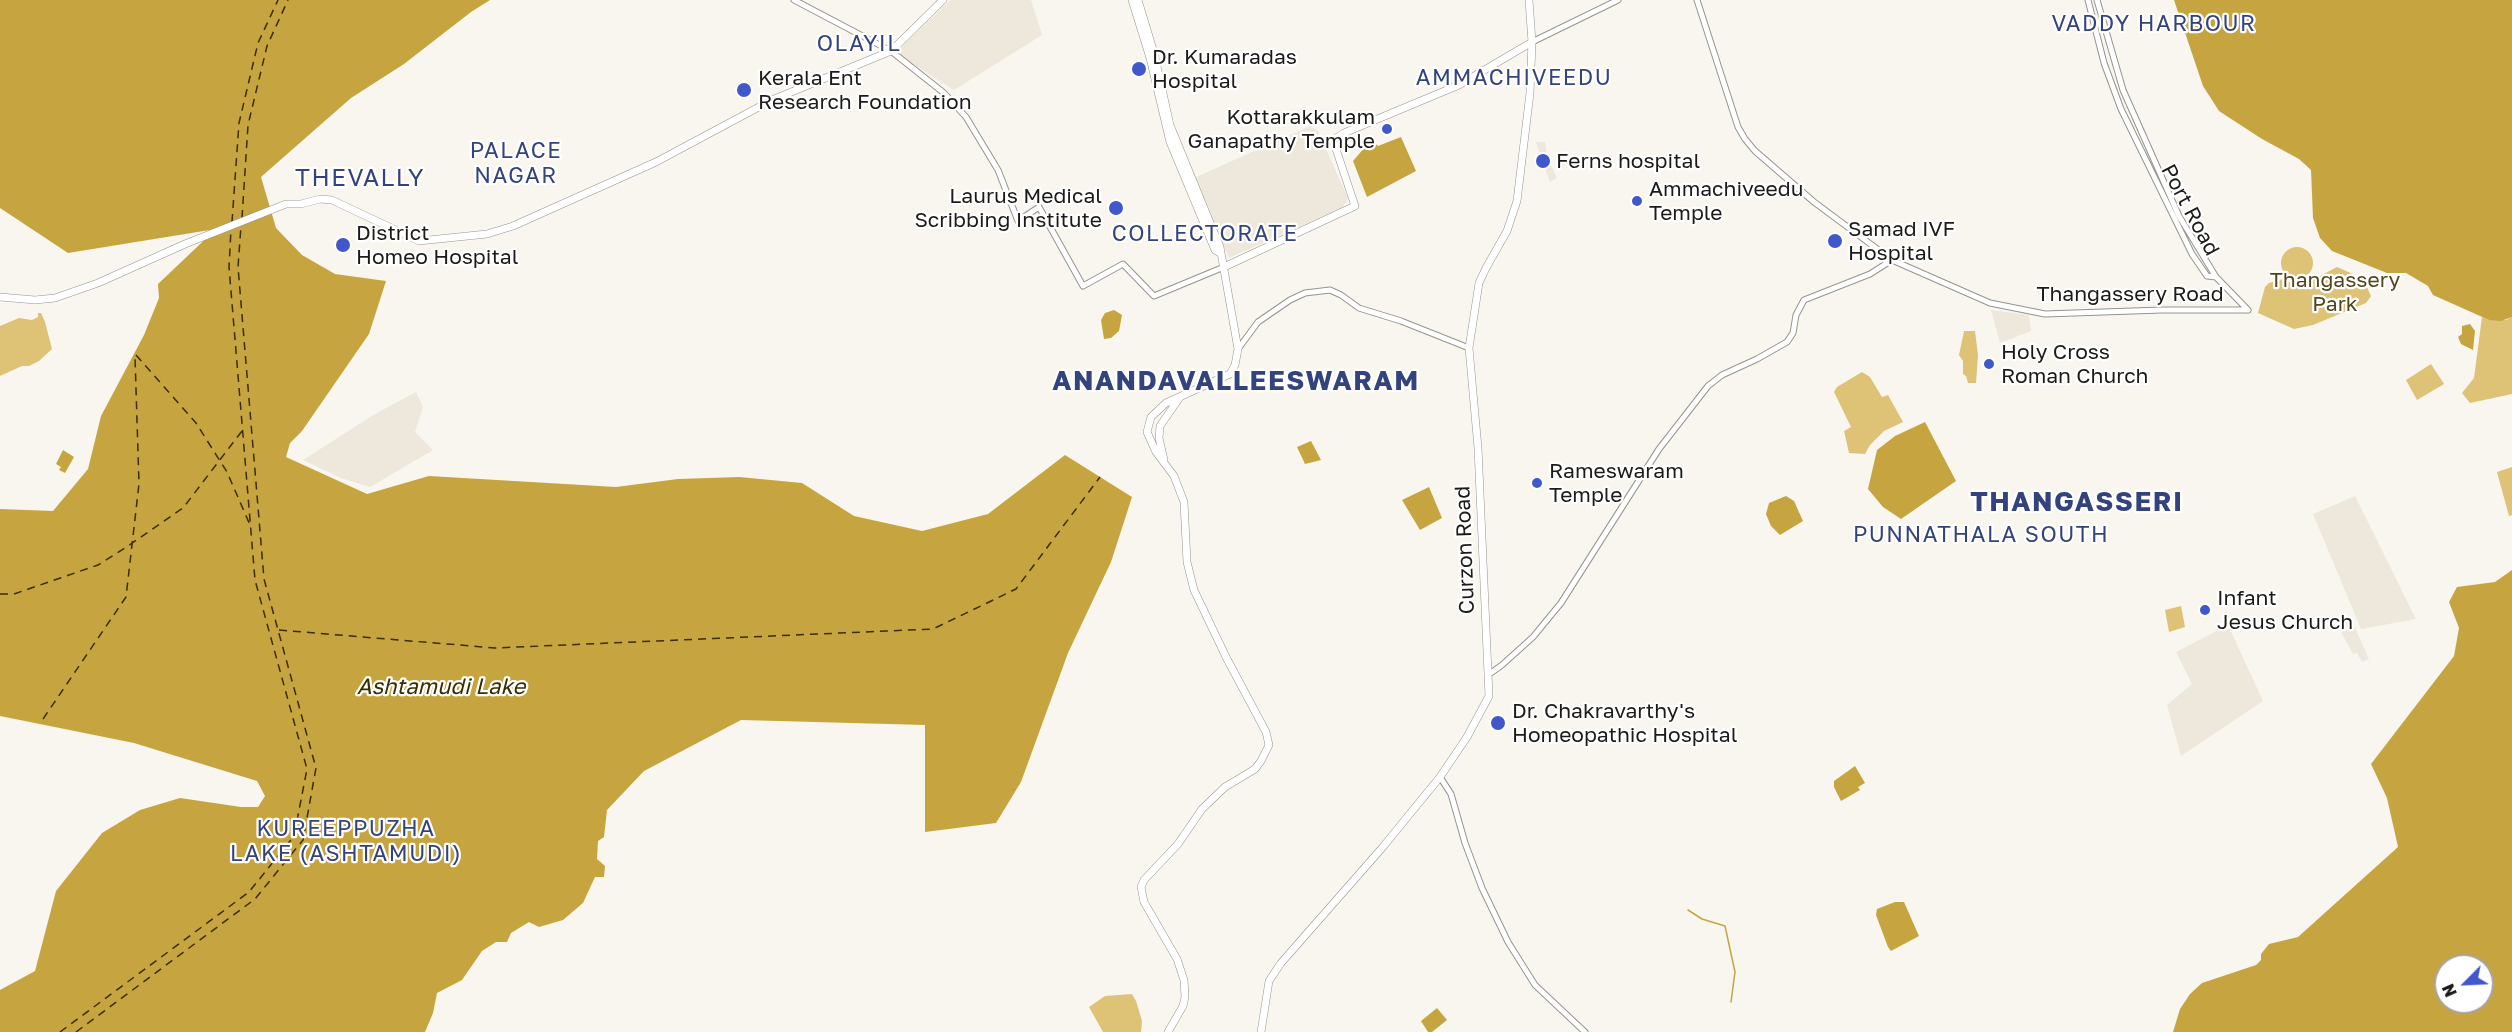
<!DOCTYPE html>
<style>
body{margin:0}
#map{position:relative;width:2512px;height:1032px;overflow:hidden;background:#f8f6ef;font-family:"Golos Text",sans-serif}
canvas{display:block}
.north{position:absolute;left:2434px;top:954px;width:60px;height:60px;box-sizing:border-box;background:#fff;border:2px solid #a4a4a3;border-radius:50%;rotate:246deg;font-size:16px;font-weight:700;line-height:24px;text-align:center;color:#1c1b19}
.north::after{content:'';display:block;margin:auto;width:21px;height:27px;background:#4158cb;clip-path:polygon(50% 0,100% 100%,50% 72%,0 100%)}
</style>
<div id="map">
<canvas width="2512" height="1032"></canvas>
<div class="north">N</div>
</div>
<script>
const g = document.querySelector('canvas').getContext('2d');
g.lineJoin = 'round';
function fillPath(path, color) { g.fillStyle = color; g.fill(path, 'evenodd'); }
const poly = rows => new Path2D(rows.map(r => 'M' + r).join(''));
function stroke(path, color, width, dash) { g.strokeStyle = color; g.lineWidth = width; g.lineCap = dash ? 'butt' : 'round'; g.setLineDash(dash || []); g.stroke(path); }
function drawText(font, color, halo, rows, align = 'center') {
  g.font = font + ' "Golos Text",sans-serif'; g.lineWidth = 4.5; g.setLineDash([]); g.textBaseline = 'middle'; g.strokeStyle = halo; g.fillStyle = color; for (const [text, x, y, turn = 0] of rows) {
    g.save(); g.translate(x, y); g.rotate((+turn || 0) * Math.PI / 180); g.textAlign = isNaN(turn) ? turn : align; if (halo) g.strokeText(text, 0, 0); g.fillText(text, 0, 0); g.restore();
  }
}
fillPath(poly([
 [950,0,1031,0,1042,35,954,90,895,53],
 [1310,126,1318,131,1348,198,1343,207,1229,258,1194,178],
 [1536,142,1545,142,1547,157,1557,178,1550,182,1544,166,1539,166,1536,156,1540,155],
 [1991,310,2029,315,2031,331,2000,343],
 [416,392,423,407,415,432,433,450,370,487,341,478,303,460,375,414],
 [2355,496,2416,619,2361,629,2313,514],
 [2350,617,2369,659,2362,662,2357,653,2353,654,2341,632,2348,629,2344,620],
 [2228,625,2263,701,2181,756,2167,705,2192,684,2176,652]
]), '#ede8db');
fillPath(poly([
 '2281 263a16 16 0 1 1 32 0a16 16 0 1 1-32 0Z',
 [2337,267,2353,274,2366,285,2371,296,2366,303,2313,325,2294,329,2258,313,2265,287,2269,283,2283,279,2297,286,2303,285],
 [38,313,41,313,45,322,52,349,39,361,29,366,22,366,0,376,0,326,19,318,32,320,38,317],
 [2482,317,2489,320,2506,320,2512,317,2512,394,2470,403,2462,393,2474,378],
 [1964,331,1975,331,1978,355,1976,383,1968,383,1966,376,1963,374,1963,361,1959,355],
 [2431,364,2444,384,2417,400,2406,380],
 [1862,372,1870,377,1882,397,1888,395,1903,422,1884,431,1870,445,1865,454,1849,453,1844,431,1851,427,1834,392,1837,387],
 [2512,467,2512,515,2509,516,2497,472],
 [2181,606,2185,627,2169,632,2165,610],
 [1132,994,1136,1001,1142,1021,1141,1032,1103,1032,1089,1007,1105,996]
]), '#dec276');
fillPath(poly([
 [0,0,490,0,471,12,404,64,351,98,261,177,276,228,302,255,335,274,386,281,369,334,302,431,290,443,286,457,367,494,429,476,616,487,678,479,739,477,802,483,854,516,922,531,988,514,1065,455,1132,497,1111,562,1068,653,1021,782,996,823,925,832,925,725,741,720,644,771,607,810,604,837,598,841,597,859,605,866,604,877,595,877,583,903,563,920,539,927,529,922,511,933,507,942,496,942,482,951,462,980,437,993,433,1013,425,1032,0,1032,0,990,35,971,56,891,102,833,140,810,180,798,241,807,258,807,265,796,257,781,134,743,0,716,0,509,53,511,88,469,101,416,144,335,159,298,158,284,216,229,68,253,0,208],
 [2174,0,2512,0,2512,317,2501,321,2489,320,2433,295,2428,286,2406,273,2387,273,2332,251,2320,238,2313,218,2311,170,2299,159,2262,139,2219,111,2203,86],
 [1401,137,1416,171,1367,197,1353,161,1371,140,1378,146],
 [1114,310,1122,315,1119,331,1111,338,1104,339,1101,320,1105,313],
 [2470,324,2475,331,2473,350,2461,344,2458,337,2462,334,2462,326],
 [1925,422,1956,481,1901,519,1883,507,1868,489,1877,450,1895,436],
 [1311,441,1321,460,1305,464,1297,447],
 [63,450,74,457,65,473,59,470,61,467,56,464],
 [1429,487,1442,518,1420,530,1402,500],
 [1786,496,1794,501,1803,521,1780,535,1771,526,1766,514,1769,503],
 [2512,570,2512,1032,2173,1032,2180,1009,2190,994,2202,983,2256,965,2261,960,2261,954,2269,944,2298,937,2398,847,2387,798,2371,764,2454,656,2459,628,2449,602,2457,587,2495,582],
 [2446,966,2482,966,2482,1002,2446,1002],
 [1855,766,1865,783,1858,787,1860,790,1841,801,1834,787,1834,781],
 [1895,902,1904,902,1919,936,1891,951,1888,947,1876,915,1877,909],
 [1437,1008,1447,1020,1432,1032,1428,1032,1421,1021]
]), '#c6a540');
stroke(poly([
 [1688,910,1702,919,1725,926,1735,972,1731,1002]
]), '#c6a540', 1.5);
stroke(poly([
 [242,218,248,125,267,46,288,0],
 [232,222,239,123,258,43,278,0],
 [136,355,196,423,227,472,250,525],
 [0,594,14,594,98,565,125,548,183,508,242,431],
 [279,630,495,648,933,629,1016,589,1100,477],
 [43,719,126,597,139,484,135,357],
 [60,1032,249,892,294,836,307,769,255,580,229,267,231,229],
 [76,1032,255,899,303,840,316,768,264,579,238,267,241,226]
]), '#3a2d00', 1.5, [8, 6]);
const minor = poly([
 [794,0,891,51,944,93,966,117,998,170,1018,221,1039,207,1083,286,1123,264,1154,296,1224,267],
 [1697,0,1738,127,1745,139,1755,151,1814,202,1892,260,1990,303,2045,314,2162,310,2248,310],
 [2088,0,2104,63,2121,109,2192,254,2207,276,2216,277],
 [2097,0,2123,90,2179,216,2216,277,2248,310],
 [1532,42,1618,0],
 [1238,349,1258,322,1290,300,1305,293,1330,290,1341,295,1359,308,1401,321,1469,348],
 [1488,675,1502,665,1533,637,1561,603,1659,449,1708,386,1722,375,1757,359,1787,342,1793,333,1796,315,1804,300,1870,274,1892,260],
 [1440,777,1451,794,1465,843,1482,888,1508,942,1535,985,1585,1032]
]);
const major = poly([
 [1132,0,1150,58,1170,142,1215,250,1220,253],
 [1138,0,1154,53,1170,125,1220,247,1238,349,1235,365,1230,374,1166,403,1151,417,1147,432,1156,452,1174,476,1184,502,1187,562,1194,590,1226,657,1266,732,1269,745,1261,761,1255,769,1225,787,1202,809,1178,844,1144,880,1141,887,1144,902,1177,959,1184,980,1185,997,1183,1006,1168,1032],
 [1224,267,1355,206,1333,140,1344,133,1459,85,1532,42],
 [0,297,35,300,55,298,98,283,185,244,286,204,301,204,320,199,332,200,419,241,487,234,513,226,656,162,772,100,891,51,943,0],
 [1164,460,1159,438,1160,426,1180,397],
 [1261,1032,1269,981,1281,963,1382,848,1440,777,1467,737,1489,696,1478,448,1469,348,1479,283,1486,268,1507,231,1517,201,1530,93,1532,42,1529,0]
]);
stroke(minor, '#96948e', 7);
stroke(major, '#96948e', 8);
stroke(minor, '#fff', 5);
stroke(major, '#fff', 7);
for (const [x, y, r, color] of [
 [1139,69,8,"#4158cb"],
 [744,90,8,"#4158cb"],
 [1387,129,6,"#4158cb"],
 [1543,161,8,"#4158cb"],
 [1637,201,6,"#4158cb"],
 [1116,208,8,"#4158cb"],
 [1835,241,8,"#4158cb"],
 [343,245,8,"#4158cb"],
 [1989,364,6,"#4158cb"],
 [1537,483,6,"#4158cb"],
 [2205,610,6,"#4158cb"],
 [1498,723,8,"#4158cb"]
]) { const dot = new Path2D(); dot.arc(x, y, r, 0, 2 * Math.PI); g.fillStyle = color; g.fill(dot); stroke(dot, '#fff', 2); }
drawText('21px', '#1c1b19', '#fff', [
 ["Dr. Kumaradas",1152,57],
 ["Hospital",1152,81],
 ["Kerala Ent",758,78],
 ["Research Foundation",758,102],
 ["Kottarakkulam",1375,117,"right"],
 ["Ganapathy Temple",1375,141,"right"],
 ["Ferns hospital",1556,161],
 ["Ammachiveedu",1649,189],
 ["Temple",1649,213],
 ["Laurus Medical",1102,196,"right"],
 ["Scribbing Institute",1102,220,"right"],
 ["Samad IVF",1848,229],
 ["Hospital",1848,253],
 ["District",356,233],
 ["Homeo Hospital",356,257],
 ["Holy Cross",2001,352],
 ["Roman Church",2001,376],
 ["Rameswaram",1549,471],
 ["Temple",1549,495],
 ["Infant",2217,598],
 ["Jesus Church",2217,622],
 ["Dr. Chakravarthy's",1512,711],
 ["Homeopathic Hospital",1512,735]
], 'left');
drawText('21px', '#1c1b19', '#fff', [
 ["Port Road",2190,210,62],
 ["Thangassery Road",2130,294],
 ["Curzon Road",1465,550,-92]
]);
drawText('21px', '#53451b', '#fff', [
 ["Thangassery",2335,280],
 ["Park",2335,304]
]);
g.letterSpacing = '1.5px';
drawText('22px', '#33437d', '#fff', [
 ["VADDY HARBOUR",2154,24],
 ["OLAYIL",859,44],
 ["AMMACHIVEEDU",1514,78],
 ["PALACE",516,151],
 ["NAGAR",516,176],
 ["COLLECTORATE",1205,234],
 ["PUNNATHALA SOUTH",1981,535],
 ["KUREEPPUZHA",346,829],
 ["LAKE (ASHTAMUDI)",346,854]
]);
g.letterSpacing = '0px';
drawText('italic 22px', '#3a2d00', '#fff', [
 ["Ashtamudi Lake",441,687]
]);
g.letterSpacing = '1.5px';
drawText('24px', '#33437d', '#fff', [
 ["THEVALLY",360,178]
]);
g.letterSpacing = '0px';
g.letterSpacing = '1.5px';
drawText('bold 27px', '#33437d', '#fff', [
 ["ANANDAVALLEESWARAM",1236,381],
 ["THANGASSERI",2077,502]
]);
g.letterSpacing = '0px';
</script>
